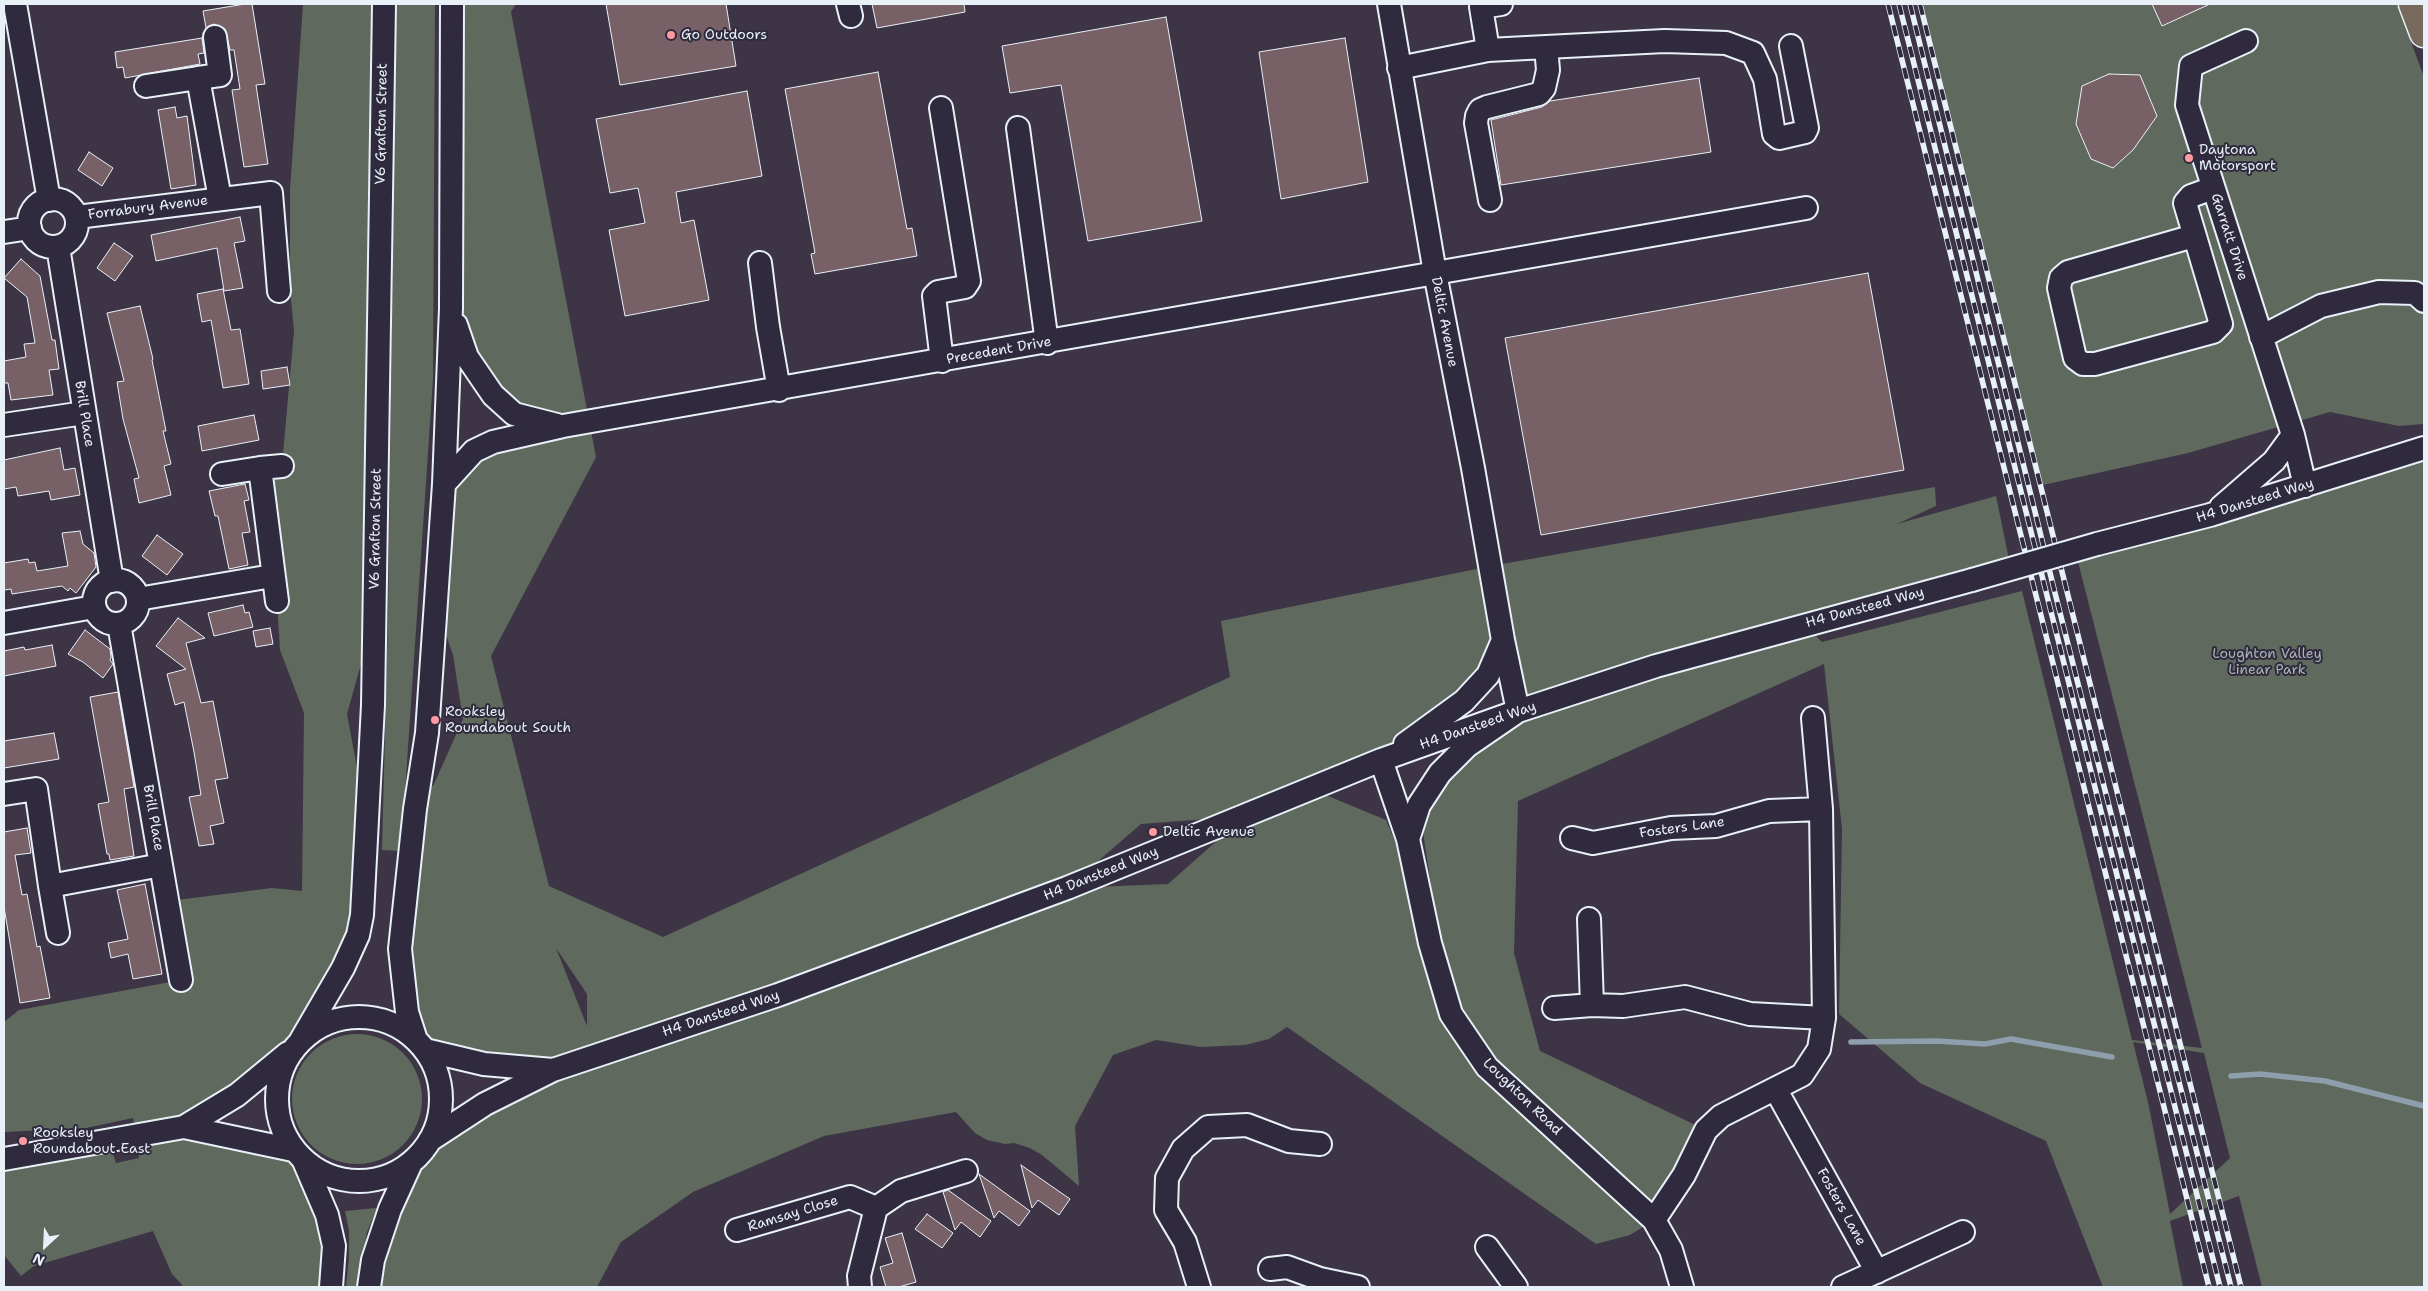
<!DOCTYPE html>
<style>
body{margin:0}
#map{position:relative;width:2428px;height:1291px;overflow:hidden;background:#3d3545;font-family:"Shantell Sans",sans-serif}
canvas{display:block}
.frame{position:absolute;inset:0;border:5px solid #e8f1f8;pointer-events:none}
.north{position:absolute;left:20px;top:1221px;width:50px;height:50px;-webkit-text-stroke:4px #2f2a3d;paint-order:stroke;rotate:205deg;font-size:14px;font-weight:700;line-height:20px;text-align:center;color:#e8f1f8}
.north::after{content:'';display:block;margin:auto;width:18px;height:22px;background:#e8f1f8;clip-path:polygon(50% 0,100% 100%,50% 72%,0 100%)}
</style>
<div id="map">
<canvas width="2428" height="1291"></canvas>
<div class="frame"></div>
<div class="north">N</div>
</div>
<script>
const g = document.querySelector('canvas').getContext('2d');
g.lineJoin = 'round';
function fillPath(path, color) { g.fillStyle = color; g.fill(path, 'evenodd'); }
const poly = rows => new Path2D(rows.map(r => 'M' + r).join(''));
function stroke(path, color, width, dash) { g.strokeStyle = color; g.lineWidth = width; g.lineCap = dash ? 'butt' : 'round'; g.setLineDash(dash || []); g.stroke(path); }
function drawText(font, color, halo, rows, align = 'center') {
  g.font = font + ' "Shantell Sans",sans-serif'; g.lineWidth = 4; g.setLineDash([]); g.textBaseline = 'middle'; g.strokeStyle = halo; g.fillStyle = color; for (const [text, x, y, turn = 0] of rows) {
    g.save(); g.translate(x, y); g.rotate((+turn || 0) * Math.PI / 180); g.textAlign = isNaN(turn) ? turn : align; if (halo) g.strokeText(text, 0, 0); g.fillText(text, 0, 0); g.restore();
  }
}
fillPath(poly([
 [303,4,384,4,375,614,347,714,367,821,362,915,301,1040,185,1127,293,1150,327,1215,331,1287,184,1287,172,1274,153,1231,34,1266,21,1276,4,1255,4,1159,109,1142,116,1163,139,1158,133,1118,86,1128,4,1132,4,1022,19,1010,181,980,169,901,272,888,302,891,304,713,280,650,277,601,260,468,282,465,294,331,290,290,290,190],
 [396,4,435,4,433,379,401,851,382,850,388,617],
 [452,4,516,4,511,12,596,457,491,656,549,886,663,937,1230,677,1221,621,1491,566,1935,487,1936,506,1897,524,1996,496,2011,569,1518,711,1503,641,1488,675,1381,760,1311,789,1386,820,1400,853,1418,947,1450,1012,1423,832,1424,814,1465,755,1511,727,1532,718,1692,668,1816,636,1822,642,2022,591,2132,1040,2202,1048,2075,550,2424,448,2424,1287,2262,1287,2239,1196,2170,1221,2183,1287,2103,1287,2046,1141,1920,1083,1839,1014,1842,829,1824,664,1518,801,1514,953,1540,1051,1706,1130,1654,1220,1630,1235,1596,1244,1287,1027,1269,1039,1245,1045,1201,1047,1156,1040,1113,1055,1075,1126,1079,1186,1042,1155,1030,1148,1014,1143,1005,1144,987,1140,975,1133,956,1112,824,1136,693,1192,621,1242,597,1287,369,1287,410,1165,430,1140,552,1070,425,1050,407,1012,415,809,434,784,463,719,453,655,436,605,444,484,461,463,522,436,514,414,461,344],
 [1245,816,1168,884,1067,888,1141,824],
 [556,948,587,994,587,1026],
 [2133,1042,2204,1053,2230,1158,2170,1214,2148,1102],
 [1921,4,2397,4,2424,77,2424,424,2399,426,2330,412,2188,453,2043,485],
 '292 1099a65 65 0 1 1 130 0a65 65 0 1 1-130 0Z',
 [377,1208,367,1232,357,1287,346,1287,349,1258,349,1231,345,1211]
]), '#60695d');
stroke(poly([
 [1851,1042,1937,1041,1985,1044,2011,1039,2112,1057],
 [2231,1076,2260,1074,2325,1081,2424,1106]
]), '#8d9fac', 5.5);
const building = poly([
 [245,4,252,4,265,84,256,85,268,164,244,167,232,90,240,89,234,50,230,50,225,29,214,24,206,28,203,11,245,4],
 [606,4,726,4,736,66,620,85,606,4],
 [872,4,964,4,965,12,877,28,872,4],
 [2152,4,2210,4,2162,26,2152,4],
 [1166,17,1202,221,1088,241,1061,85,1010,93,1002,46,1166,17],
 [202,38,204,53,198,54,200,64,125,78,123,67,117,68,115,52,202,38],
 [1345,38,1368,182,1281,199,1259,52,1345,38],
 [878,72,907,229,912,228,917,256,815,274,811,254,815,253,785,89,878,72],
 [2109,74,2140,75,2157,116,2133,150,2113,168,2091,159,2076,124,2082,86,2109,74],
 [1699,78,1711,152,1501,185,1491,120,1542,107,1550,101,1699,78],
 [747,91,762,176,676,192,681,223,694,220,709,300,625,316,609,230,645,223,638,188,610,193,596,119,747,91],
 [175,107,177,118,187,116,196,185,171,189,158,110,175,107],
 [89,152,113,168,102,186,78,170,89,152],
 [240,217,245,241,234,243,243,288,224,291,217,248,156,261,151,235,240,217],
 [114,243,133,256,115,281,97,268,114,243],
 [21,259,40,276,52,340,55,340,59,369,49,370,53,395,11,400,8,383,4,383,4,361,26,357,24,344,35,343,27,297,4,278,21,259],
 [1868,273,1904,470,1541,535,1505,338,1868,273],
 [223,289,231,330,240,329,249,384,223,388,211,320,202,322,197,294,223,289],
 [140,306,153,359,152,360,166,431,163,431,171,464,164,466,171,495,139,503,134,479,139,478,123,419,117,382,124,381,107,313,140,306],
 [287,367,290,385,263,389,261,371,287,367],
 [254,415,259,440,202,451,198,426,254,415],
 [60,448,64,470,75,468,80,495,51,500,49,491,18,496,16,487,4,489,4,460,60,448],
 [245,484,249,500,244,501,250,532,242,533,248,565,229,569,218,516,215,516,209,491,245,484],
 [80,531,83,544,94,553,96,567,76,593,70,588,68,591,62,586,12,594,11,589,4,590,4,563,28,559,29,563,35,562,37,571,68,566,62,533,80,531],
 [157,535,183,554,167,575,142,556,157,535],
 [243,605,245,613,249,612,253,627,214,636,208,613,243,605],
 [178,618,205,638,186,643,201,703,213,701,228,778,215,780,224,823,210,826,214,844,199,846,189,797,201,795,194,752,184,702,175,705,167,674,186,669,156,646,178,618],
 [270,628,273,644,256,647,253,631,270,628],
 [85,630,110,649,111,657,110,660,113,664,103,678,83,662,68,654,85,630],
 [52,645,56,666,4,676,4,651,24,647,25,650,52,645],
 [118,692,134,787,124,789,134,856,110,860,109,854,107,854,98,804,109,802,90,697,118,692],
 [54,733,59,759,4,768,4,741,54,733],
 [27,828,31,853,15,855,22,895,27,894,37,947,40,946,50,998,20,1003,4,907,4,832,27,828],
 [145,884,162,974,133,979,128,954,111,958,108,943,128,939,117,890,145,884],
 [1021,1165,1070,1199,1059,1215,1038,1200,1032,1208,1021,1165],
 [979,1174,1030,1211,1019,1226,999,1211,994,1218,979,1174],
 [948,1190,991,1221,980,1237,961,1222,955,1230,943,1192,948,1190],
 [927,1214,953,1233,942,1248,915,1229,927,1214],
 [902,1233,916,1282,899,1287,886,1287,880,1267,893,1263,885,1238,902,1233]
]);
fillPath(building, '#776066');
stroke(building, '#e8f1f8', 1);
const minor = poly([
 [15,4,49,200],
 [848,4,851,16],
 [1389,4,1435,273,1473,468,1503,640,1518,711,1467,746,1440,773,1419,805,1408,839],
 [2246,41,2191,66,2187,105,2293,435,2305,486],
 [1546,47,1665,41,1726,43,1753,53,1765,79,1774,134,1779,138,1805,132,1807,128,1791,46],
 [1488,50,1481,7,1501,4],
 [1399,68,1488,50,1546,47,1548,70,1544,88,1539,94,1487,107,1480,110,1477,116,1476,123,1490,200],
 [198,78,220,75,215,37],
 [146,86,198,78,220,199],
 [941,108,969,281,965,287,938,292,934,296,942,361],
 [1018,128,1047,343],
 '29 223a24 24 0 1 1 48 0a24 24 0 1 1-48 0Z',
 [77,217,271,193,279,291],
 [4,232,30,228],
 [2194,236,2068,272,2061,278,2059,288,2075,358,2083,364,2095,364,2213,332,2221,324,2185,203,2191,196,2213,188],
 [58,247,112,581],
 [760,263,768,327,779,390],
 [456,325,467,357,493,395,514,414,557,425],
 [2261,337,2321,306,2379,292,2415,293,2424,301],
 [4,425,84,413],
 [260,468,282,466],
 [222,474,260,468,277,601],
 [444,484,474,451,493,442,563,426,1806,208],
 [2221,507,2274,461,2293,435],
 [2097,544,2210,515,2424,448],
 '94 602a22 22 0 1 1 44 0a22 22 0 1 1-44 0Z',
 [138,599,272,576],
 [4,623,94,607],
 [119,624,181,980],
 [1405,744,1464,701,1488,675,1503,640],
 [1381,760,1408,839,1430,943,1451,1014,1487,1067,1654,1220,1671,1250,1682,1287],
 [4,794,36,789,50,886],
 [1572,838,1593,843,1671,828,1716,826,1769,811,1821,809],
 [1589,919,1592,1005],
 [58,933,50,886,161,865],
 [1554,1008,1592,1005,1623,1006,1685,997,1750,1014,1824,1018],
 '277 1099a82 82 0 1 1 164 0a82 82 0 1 1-164 0Z',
 [301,1040,343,968,358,935,362,915,373,705,384,4],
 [416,1040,407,1012,400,949,415,809,427,733,444,484,451,308,452,4],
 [425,1050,484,1064,553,1070],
 [1776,1090,1877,1272],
 [184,1127,293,1150],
 [430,1140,485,1104,553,1070,778,995,1067,888,1381,760,1518,711,1656,666,1972,580],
 [4,1159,184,1127,237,1095,288,1053],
 [303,1159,327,1215,334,1246,331,1287],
 [1654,1220,1684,1175,1706,1130,1721,1116,1802,1075,1819,1049,1824,1018,1821,809,1813,718],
 [737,1230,850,1197,876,1208,901,1191,966,1171],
 [1487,1247,1516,1287],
 [1270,1269,1287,1267,1320,1279,1358,1287],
 [369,1287,373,1260,390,1209,410,1165],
 [860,1287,859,1276,876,1208],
 [1199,1287,1185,1242,1166,1210,1167,1178,1183,1149,1208,1127,1247,1125,1289,1141,1320,1144],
 [1843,1287,1963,1232]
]);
const highway = poly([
 [2413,4,2424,33]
]);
stroke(minor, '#e8f1f8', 26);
stroke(highway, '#e8f1f8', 31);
stroke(minor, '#2f2a3d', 22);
stroke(highway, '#77695c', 28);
const rail = poly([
 [1888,4,2209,1287],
 [1899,4,2220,1287],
 [1910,4,2055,593,2231,1287],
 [1920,4,2241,1287]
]);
stroke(rail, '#e8f1f8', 5.5);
stroke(rail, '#2f2a3d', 4, [11]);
const minorBridge = poly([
 [1972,580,2097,544]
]);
stroke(minorBridge, '#e8f1f8', 26, []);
stroke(minorBridge, '#2f2a3d', 22);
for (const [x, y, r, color] of [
 [671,35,5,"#ff9aa2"],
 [2189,158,5,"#ff9aa2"],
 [435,720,5,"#ff9aa2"],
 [1153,832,5,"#ff9aa2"],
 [23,1141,5,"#ff9aa2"]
]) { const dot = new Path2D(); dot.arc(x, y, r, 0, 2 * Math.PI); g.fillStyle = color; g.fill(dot); stroke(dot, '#2f2a3d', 2); }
drawText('14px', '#e8f1f8', '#2f2a3d', [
 ["Go Outdoors",681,35],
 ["Daytona",2199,150],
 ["Motorsport",2199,166],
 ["Rooksley",445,712],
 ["Roundabout South",445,728],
 ["Deltic Avenue",1163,832],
 ["Rooksley",33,1133],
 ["Roundabout East",33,1149]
], 'left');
drawText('14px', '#e8f1f8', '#2f2a3d', [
 ["V6 Grafton Street",382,124,-89],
 ["Forrabury Avenue",148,208,-7],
 ["Garratt Drive",2229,237,72],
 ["Deltic Avenue",1444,322,79],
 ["Precedent Drive",999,351,-10],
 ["Brill Place",84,414,81],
 ["H4 Dansteed Way",2255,501,-17],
 ["V6 Grafton Street",376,529,-89],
 ["H4 Dansteed Way",1865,608,-15],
 ["H4 Dansteed Way",1478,726,-19],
 ["Brill Place",153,818,80],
 ["Fosters Lane",1682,828,-8],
 ["H4 Dansteed Way",1101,874,-22],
 ["H4 Dansteed Way",721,1014,-18],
 ["Loughton Road",1522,1097,44],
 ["Fosters Lane",1841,1207,61],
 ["Ramsay Close",793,1214,-17]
]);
drawText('14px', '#abb4b2', '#2f2a3d', [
 ["Loughton Valley",2267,654],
 ["Linear Park",2267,670]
]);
</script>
